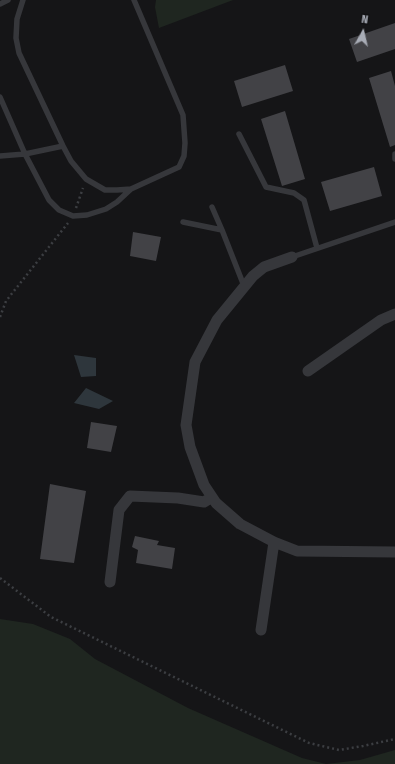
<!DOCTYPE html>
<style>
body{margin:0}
#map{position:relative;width:395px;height:764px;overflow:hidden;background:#151517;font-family:"Fira Sans Condensed",sans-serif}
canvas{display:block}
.north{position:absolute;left:343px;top:12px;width:40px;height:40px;-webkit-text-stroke:3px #101012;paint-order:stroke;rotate:8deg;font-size:11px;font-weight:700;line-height:16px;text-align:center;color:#a8acb6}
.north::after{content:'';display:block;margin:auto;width:14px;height:18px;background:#a8acb6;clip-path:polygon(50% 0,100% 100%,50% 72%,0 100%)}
</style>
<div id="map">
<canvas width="395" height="764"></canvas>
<div class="north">N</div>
</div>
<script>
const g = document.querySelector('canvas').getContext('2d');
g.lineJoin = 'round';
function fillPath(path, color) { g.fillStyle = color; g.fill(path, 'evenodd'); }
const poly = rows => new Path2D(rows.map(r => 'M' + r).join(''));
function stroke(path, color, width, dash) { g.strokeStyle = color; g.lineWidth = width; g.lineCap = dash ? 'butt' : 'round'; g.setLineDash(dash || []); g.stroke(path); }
fillPath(poly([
 [156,0,233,0,159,28,155,7],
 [0,619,33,624,70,639,95,659,188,708,302,758,326,764,360,760,395,750,395,764,0,764]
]), '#1f2620');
fillPath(poly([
 [74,355,96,358,96,376,81,377],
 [86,388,113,401,99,409,74,403]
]), '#2e363c');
fillPath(poly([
 [395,23,395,49,357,62,349,39],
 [285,65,293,91,242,107,234,81],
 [391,71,395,86,395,145,390,147,369,78],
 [285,111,305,179,282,186,261,119],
 [374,167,382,196,330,211,321,182],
 [133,232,161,237,156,261,130,256],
 [91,422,117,426,111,452,87,448],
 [50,484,86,491,74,563,40,559],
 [135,536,159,541,157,545,175,548,172,569,136,563,138,550,132,547]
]), '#424246');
stroke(poly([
 [76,208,83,188],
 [0,317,6,301,68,223],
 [0,578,51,617,309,743,339,750,363,746,395,739]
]), '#3c3e42', 2.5, [2, 3]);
stroke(poly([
 [23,0,17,19,16,38,19,53,63,146,71,161,86,179,105,190,117,190,131,189,179,167,184,156,185,143,183,115,134,0],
 [0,4,8,0],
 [0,97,25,154,49,200,59,210,73,216,87,215,106,209,117,202,131,189],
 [239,134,266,187,294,193,304,200,317,248],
 [395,154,395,159],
 [0,156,25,154,63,146],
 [212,207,222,230],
 [183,222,222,230,244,286],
 [292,257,395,222]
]), '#36373b', 5.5);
stroke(poly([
 [292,257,264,267,253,276,217,320,195,362,186,425,190,447,204,485,216,503,240,524,274,542,297,551,395,552],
 [308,371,381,320,395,314],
 [110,582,119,510,130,496,178,498,204,502,212,497],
 [261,630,274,542]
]), '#36373b', 11);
</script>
